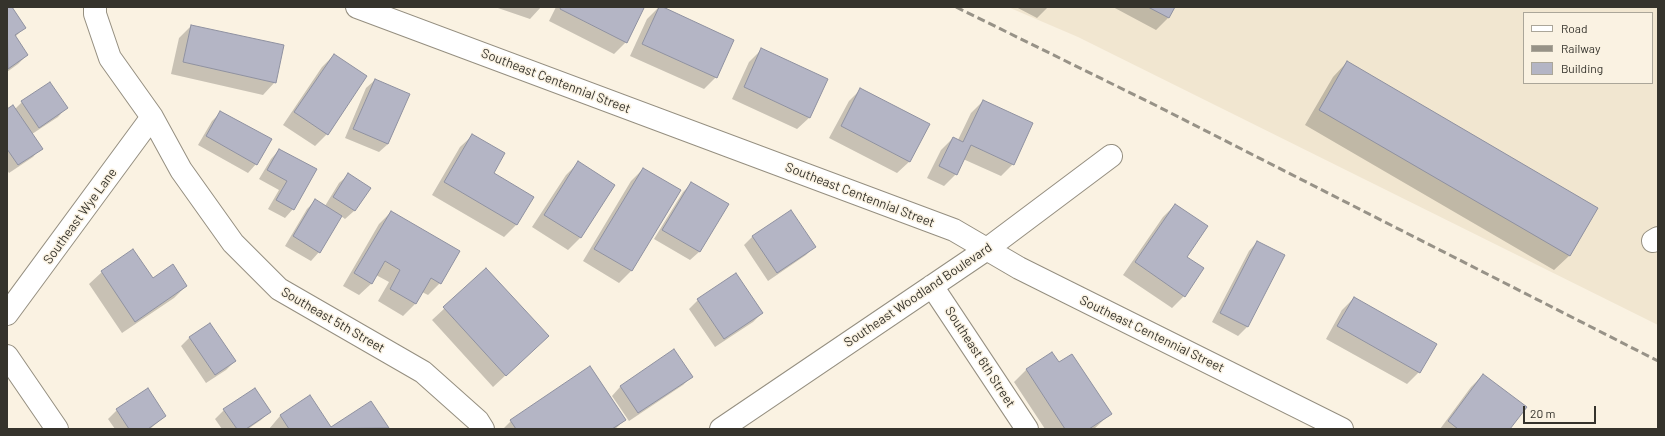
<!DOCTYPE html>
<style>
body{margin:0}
#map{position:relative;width:1665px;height:436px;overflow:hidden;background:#faf2e2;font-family:Barlow,sans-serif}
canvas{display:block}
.frame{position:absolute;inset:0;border:8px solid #35332c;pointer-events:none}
.legend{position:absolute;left:1523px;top:12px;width:130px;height:72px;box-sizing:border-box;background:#faf2e2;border:1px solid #aba699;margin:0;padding:5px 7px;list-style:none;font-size:12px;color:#35332c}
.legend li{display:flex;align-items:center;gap:8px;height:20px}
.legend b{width:20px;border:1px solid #aba699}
.scale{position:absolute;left:1523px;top:406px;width:73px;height:18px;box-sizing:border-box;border:2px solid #35332c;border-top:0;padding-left:5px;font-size:12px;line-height:14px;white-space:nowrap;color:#35332c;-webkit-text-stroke:3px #faf2e2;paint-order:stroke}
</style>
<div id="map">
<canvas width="1665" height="436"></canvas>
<div class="frame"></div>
<ul class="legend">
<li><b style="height:5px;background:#fff"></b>Road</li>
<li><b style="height:5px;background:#979287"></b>Railway</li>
<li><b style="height:11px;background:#b4b5c5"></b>Building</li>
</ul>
<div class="scale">20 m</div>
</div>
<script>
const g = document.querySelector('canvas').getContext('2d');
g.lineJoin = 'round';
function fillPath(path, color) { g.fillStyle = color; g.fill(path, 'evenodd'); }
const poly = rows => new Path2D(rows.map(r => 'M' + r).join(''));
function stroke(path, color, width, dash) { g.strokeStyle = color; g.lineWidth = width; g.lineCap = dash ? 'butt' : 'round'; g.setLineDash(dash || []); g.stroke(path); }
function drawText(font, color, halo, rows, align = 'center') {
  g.font = font + ' Barlow,sans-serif'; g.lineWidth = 3; g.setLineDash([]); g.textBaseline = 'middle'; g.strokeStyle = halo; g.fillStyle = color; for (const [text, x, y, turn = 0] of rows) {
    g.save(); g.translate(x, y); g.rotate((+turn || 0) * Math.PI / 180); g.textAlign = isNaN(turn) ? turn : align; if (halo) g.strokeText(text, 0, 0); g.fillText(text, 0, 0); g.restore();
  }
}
fillPath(poly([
 [1008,7,1658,7,1658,325,1078,37],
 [1524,13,1652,13,1652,83,1524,83]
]), '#f1e6d0');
fillPath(poly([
 [7,7,10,7,24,28,15,37,27,55,18,64,7,72],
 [495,7,541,7,530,19],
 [556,7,639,7,626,42,614,54,549,21],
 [659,7,716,77,704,89,630,56,647,19],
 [1016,7,1048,7,1037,18],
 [1113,7,1174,7,1168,18,1156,30],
 [191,26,275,82,263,95,171,74,179,38],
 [761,50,810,117,797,129,732,99,749,62],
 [334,55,327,134,315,146,283,125,322,67],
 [1347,62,1597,208,1569,256,1554,270,1305,125,1333,77],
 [375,80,388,144,379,152,345,138,366,88],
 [861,89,910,161,897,173,829,138,849,101],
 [983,101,1013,164,1001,176,963,159,956,174,944,186,927,178,941,150,953,138,958,140,971,113],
 [22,102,66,108,58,117,32,134,41,148,33,157,9,173,7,170,7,111,15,109],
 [221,112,256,164,248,173,198,145,212,121],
 [473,135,492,173,532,197,516,225,504,237,432,195,460,147],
 [279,150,315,169,293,209,285,218,268,209,279,190,259,179,271,159],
 [578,163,613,185,580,238,568,250,532,227,566,175],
 [643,169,679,190,631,271,619,283,583,261,631,181],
 [348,175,369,188,354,211,345,219,341,216,319,252,311,261,285,246,307,209,315,201,325,206,339,183],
 [692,183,728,204,699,252,690,260,654,239,683,192],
 [1175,205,1185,257,1184,296,1172,308,1123,275,1163,217],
 [391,212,440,283,428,295,422,292,415,304,403,316,378,301,389,282,376,275,372,283,359,295,343,286,379,224],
 [753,236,814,247,806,255,768,281,744,245],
 [1257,242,1284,256,1247,327,1238,336,1212,322,1249,251],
 [133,251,152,279,186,286,174,298,122,333,89,284,102,272],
 [486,270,535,348,493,387,432,320],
 [736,275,762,313,753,322,715,347,689,309,698,300],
 [1354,298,1419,372,1407,384,1326,339,1342,310],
 [190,337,235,361,226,370,206,383,181,346],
 [674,351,692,376,683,385,629,421,612,396,620,387],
 [1052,353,1058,364,1110,414,1094,429,1045,429,1014,382,1026,370],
 [590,368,625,420,615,429,503,429,511,421],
 [1483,375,1509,429,1440,429,1471,387],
 [309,396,331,429,371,402,388,428,387,429,269,429,280,416],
 [117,410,165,416,150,429,115,429,108,419],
 [224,410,270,411,261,420,248,429,222,429,215,419]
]), '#0003');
const building = poly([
 [7,7,12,7,26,28,15,35,28,55,8,69,7,7],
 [561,7,641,7,644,8,627,43,560,9,561,7],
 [659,7,663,7,734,40,717,78,642,44,659,7],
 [1148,7,1175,7,1169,18,1148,7],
 [191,25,284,45,276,83,183,62,191,25],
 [761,48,828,79,810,118,744,87,761,48],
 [334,54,367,76,328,135,294,112,334,54],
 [1347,61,1598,208,1570,256,1319,110,1347,61],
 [375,79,410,94,388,144,353,129,375,79],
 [50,82,68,108,39,128,21,101,50,82],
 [860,88,930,124,910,162,841,126,860,88],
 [983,100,1033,123,1014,165,971,145,957,175,939,166,953,137,963,142,983,100],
 [13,105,43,149,18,165,7,149,7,109,13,105],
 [220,111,272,139,257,165,206,136,220,111],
 [472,134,505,153,494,173,534,197,517,225,444,182,472,134],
 [279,149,317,169,294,210,276,200,287,181,267,170,279,149],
 [578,161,615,185,581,238,544,215,578,161],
 [643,168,681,190,632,271,594,249,643,168],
 [348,173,371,188,355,211,333,197,348,173],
 [691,182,729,204,700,252,662,230,691,182],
 [315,199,342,216,320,253,293,236,315,199],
 [1175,204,1208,226,1187,257,1204,268,1185,297,1135,262,1175,204],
 [791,210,816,247,777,273,752,236,791,210],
 [391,211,460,251,441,284,431,278,416,304,390,289,400,270,385,261,372,284,354,273,391,211],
 [1257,241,1285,255,1248,327,1220,313,1257,241],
 [133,249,153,278,173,264,187,286,135,322,101,271,133,249],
 [486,268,549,336,506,376,443,307,486,268],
 [736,273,763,313,724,339,697,299,736,273],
 [1354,297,1437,344,1420,373,1337,326,1354,297],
 [210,323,236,361,215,375,189,337,210,323],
 [674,349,693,377,638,413,620,386,674,349],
 [1052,352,1059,362,1072,354,1112,414,1089,429,1065,429,1026,369,1052,352],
 [590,366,626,420,612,429,516,429,510,420,590,366],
 [1483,374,1527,407,1510,429,1458,429,1448,421,1483,374],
 [148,388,166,416,148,429,129,429,116,409,148,388],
 [255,388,271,412,246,429,237,429,223,409,255,388],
 [310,395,331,427,371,401,389,428,289,429,280,415,310,395]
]);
fillPath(building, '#b4b5c5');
stroke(building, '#8f91a0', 1);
const minor = poly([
 [95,7,95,14,110,58,152,117,181,170,233,243,279,289,423,372,478,421,483,429],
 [357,7,954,230,1019,268,1342,429],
 [1653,241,1658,238],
 [932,286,1027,429],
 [7,314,152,117],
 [7,356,57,429],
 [721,429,987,249,1111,156]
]);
stroke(minor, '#958f80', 24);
stroke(minor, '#fff', 22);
stroke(poly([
 [956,7,1155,105,1658,361]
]), '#979287', 3, [8, 4]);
drawText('13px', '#35332c', '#faf2e2', [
 ["Southeast Centennial Street",556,81,21],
 ["Southeast Centennial Street",860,195,21],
 ["Southeast Wye Lane",80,216,-54],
 ["Southeast Woodland Boulevard",918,295,-34],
 ["Southeast 5th Street",333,320,30],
 ["Southeast Centennial Street",1152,334,26],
 ["Southeast 6th Street",980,357,57]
]);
</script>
